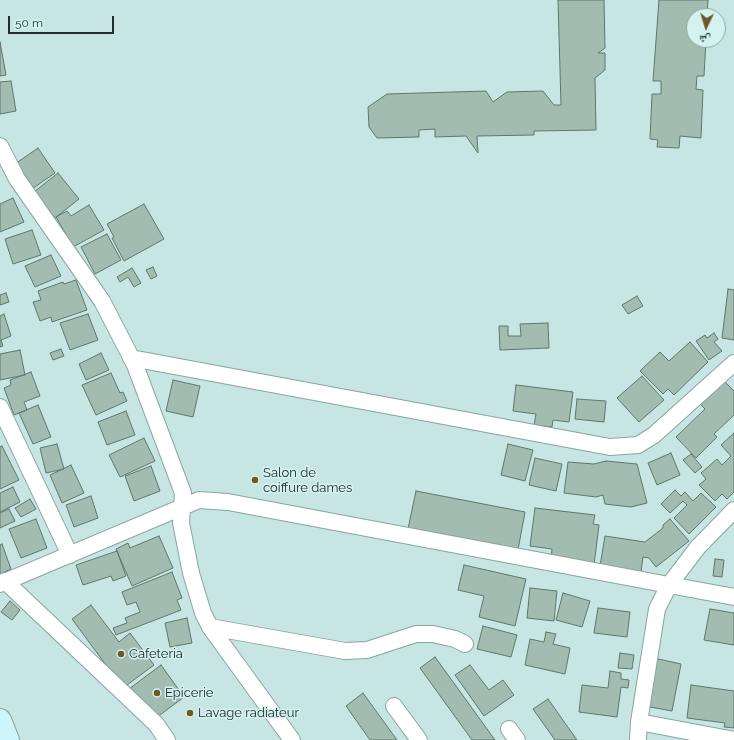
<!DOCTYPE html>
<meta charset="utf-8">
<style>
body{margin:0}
#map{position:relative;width:734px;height:740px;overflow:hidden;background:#c7e6e3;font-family:Raleway,"Noto Naskh Arabic",sans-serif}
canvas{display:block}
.north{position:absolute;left:686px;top:8px;width:40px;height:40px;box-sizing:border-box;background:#d4f3f0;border:1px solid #8da4a2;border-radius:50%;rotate:184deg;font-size:11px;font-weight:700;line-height:16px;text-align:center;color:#222d2c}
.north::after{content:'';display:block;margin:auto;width:14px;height:18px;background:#6e5828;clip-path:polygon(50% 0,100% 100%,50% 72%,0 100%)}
.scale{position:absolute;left:8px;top:16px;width:106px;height:18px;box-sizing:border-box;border:2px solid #222d2c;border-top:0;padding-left:5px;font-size:12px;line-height:14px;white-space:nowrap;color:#222d2c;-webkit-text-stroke:3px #d4f3f0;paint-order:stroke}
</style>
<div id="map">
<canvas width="734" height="740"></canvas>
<div class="north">ش</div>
<div class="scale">50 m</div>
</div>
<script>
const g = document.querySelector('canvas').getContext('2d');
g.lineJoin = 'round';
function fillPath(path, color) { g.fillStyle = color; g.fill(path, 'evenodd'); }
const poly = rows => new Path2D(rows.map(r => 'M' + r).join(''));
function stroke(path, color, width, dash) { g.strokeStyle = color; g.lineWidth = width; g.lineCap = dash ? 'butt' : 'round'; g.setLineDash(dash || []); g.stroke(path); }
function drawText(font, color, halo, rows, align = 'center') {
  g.font = font + ' Raleway,sans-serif'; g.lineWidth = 3; g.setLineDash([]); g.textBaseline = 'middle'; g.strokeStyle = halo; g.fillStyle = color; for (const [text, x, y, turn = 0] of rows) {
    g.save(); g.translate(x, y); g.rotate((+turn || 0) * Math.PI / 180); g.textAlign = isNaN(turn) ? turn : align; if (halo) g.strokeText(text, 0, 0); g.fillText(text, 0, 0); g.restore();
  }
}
const building = poly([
 [558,0,604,0,605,48,598,53,605,53,605,70,595,78,596,130,534,131,534,135,477,136,478,153,466,136,435,137,435,129,419,130,419,137,377,138,369,127,368,107,387,94,486,91,493,102,507,92,543,91,554,105,561,105,558,0],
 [659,0,708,0,707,16,694,16,694,40,706,40,704,76,697,76,696,89,703,90,701,138,680,136,679,148,657,147,658,140,650,139,652,94,661,94,661,81,653,81,659,0],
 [0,42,6,75,0,76,0,42],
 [11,81,16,111,0,114,0,82,11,81],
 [38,148,55,173,32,189,15,164,38,148],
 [58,173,79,199,55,218,34,192,58,173],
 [13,198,24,222,0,232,0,204,13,198],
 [144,204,164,239,124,261,112,238,114,237,107,224,144,204],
 [89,205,104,230,73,247,56,217,67,211,71,216,89,205],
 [32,230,41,255,13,264,5,239,32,230],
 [107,234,121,260,95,274,81,247,107,234],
 [51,255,61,276,35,287,25,266,51,255],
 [153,267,157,276,151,279,146,270,153,267],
 [132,268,141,283,134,287,128,277,120,282,117,277,132,268],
 [76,280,87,310,52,322,51,317,40,321,33,302,41,300,38,291,63,282,64,284,76,280],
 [728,289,734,290,734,340,722,338,728,289],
 [6,293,9,302,0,305,0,295,6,293],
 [637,296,643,306,628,314,622,305,637,296],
 [4,314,11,336,1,340,3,346,0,347,0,316,4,314],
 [88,314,98,340,70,350,60,323,88,314],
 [548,323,549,348,500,350,499,326,508,326,508,336,521,336,520,324,548,323],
 [714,333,718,339,714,342,722,351,709,360,696,341,705,335,707,338,714,333],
 [690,342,708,362,674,395,668,389,663,394,640,371,660,352,669,361,690,342],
 [61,349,64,356,53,360,50,353,61,349],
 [20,350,25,375,0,380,0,354,20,350],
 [101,353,109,370,86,380,79,364,101,353],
 [31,372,40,396,24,402,27,410,14,415,4,388,11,385,10,380,31,372],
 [111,373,120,393,123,392,127,401,96,415,82,385,111,373],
 [642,376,664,400,639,422,617,398,642,376],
 [173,380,200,386,193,417,166,411,173,380],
 [724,381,734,391,734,415,714,434,717,437,696,458,676,437,705,409,700,404,724,381],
 [516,385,573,392,569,422,553,420,552,427,534,425,536,414,513,411,516,385],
 [577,399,606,401,604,422,575,419,577,399],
 [38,405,51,437,33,444,19,413,38,405],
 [126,411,135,435,107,445,98,422,126,411],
 [734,433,734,492,727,499,722,494,715,501,699,485,706,479,701,473,717,459,722,465,731,456,721,445,734,433],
 [144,438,155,461,120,477,109,455,144,438],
 [57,444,64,469,46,473,40,448,57,444],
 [508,444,533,450,525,481,501,475,508,444],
 [2,446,19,480,0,489,0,447,2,446],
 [671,453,680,475,657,485,648,463,671,453],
 [691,454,702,467,695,473,683,460,691,454],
 [535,458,562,464,556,491,529,485,535,458],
 [606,461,637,464,647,503,631,507,605,504,603,495,596,497,564,493,568,462,594,464,606,461],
 [71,465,84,493,62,503,50,475,71,465],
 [151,466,160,491,134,501,125,476,151,466],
 [13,487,20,502,0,512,0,493,13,487],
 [675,490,681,496,685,492,693,501,701,493,716,507,689,534,674,518,687,505,683,501,670,513,661,504,675,490],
 [416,491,525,512,518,550,408,529,416,491],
 [91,496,98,518,74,527,66,505,91,496],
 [30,499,36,509,21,517,15,508,30,499],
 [535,508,595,515,593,524,599,525,594,565,551,560,552,549,530,546,535,508],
 [9,509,15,521,0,528,0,513,9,509],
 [36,519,47,548,21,558,9,529,36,519],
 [670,519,689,541,656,567,649,558,643,557,641,572,600,566,605,536,645,542,663,528,663,525,670,519],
 [159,536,173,568,132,586,116,549,128,543,130,548,159,536],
 [2,544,11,569,0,574,0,545,2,544],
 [117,551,126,576,113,581,111,576,83,585,76,565,117,551],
 [715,559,724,560,722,577,713,576,715,559],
 [464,565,526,579,515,626,479,617,484,596,458,590,464,565],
 [172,572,182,598,177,600,181,610,116,635,113,628,127,623,125,618,140,612,136,602,127,605,122,592,172,572],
 [530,588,557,591,554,621,527,618,530,588],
 [563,593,590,601,582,627,556,620,563,593],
 [10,601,20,610,12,620,1,612,10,601],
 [91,605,119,642,130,633,154,665,123,688,72,619,91,605],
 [598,608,630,612,627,637,594,633,598,608],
 [710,609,734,613,734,645,704,640,710,609],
 [187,618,192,643,170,647,165,623,187,618],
 [483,626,517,635,511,657,477,649,483,626],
 [546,632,556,634,553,644,570,648,565,674,525,665,530,639,544,642,546,632],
 [620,653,634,655,632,669,618,668,620,653],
 [435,657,495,740,472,740,420,668,435,657],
 [654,658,681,664,672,711,645,706,654,658],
 [161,665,184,697,156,718,143,700,139,702,129,689,161,665],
 [470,665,489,690,503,680,514,695,484,716,455,675,470,665],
 [610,671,621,673,621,679,629,680,628,688,621,687,617,717,579,712,582,685,608,688,610,671],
 [691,685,734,691,734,728,724,727,725,723,687,718,691,685],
 [363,693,397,740,370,740,346,706,363,693],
 [548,699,577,740,555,740,533,709,548,699]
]);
fillPath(building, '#a2bcb1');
stroke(building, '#5e776c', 1);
const street = poly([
 [0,146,17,179,102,301,135,365,183,493,181,523,191,573,203,613,210,627,292,740],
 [131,358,610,447,638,445,654,435,734,363],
 [0,407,70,555],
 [734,510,698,547,669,585,734,597],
 [5,581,156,724,167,740],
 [0,584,199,500,228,502,669,585,657,609,639,722,638,740],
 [210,627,345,651,367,650,416,634,433,634,455,639,465,644],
 [394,706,419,740],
 [639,722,734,740],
 [509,729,517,740]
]);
const secondary = poly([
 [0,720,8,740]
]);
stroke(street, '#88a5a2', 18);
stroke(secondary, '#88a5a2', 24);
stroke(street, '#fff', 16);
stroke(secondary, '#cdf6fc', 22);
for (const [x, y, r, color] of [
 [255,480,4,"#6e5828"],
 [121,654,4,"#6e5828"],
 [157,693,4,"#6e5828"],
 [190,713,4,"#6e5828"]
]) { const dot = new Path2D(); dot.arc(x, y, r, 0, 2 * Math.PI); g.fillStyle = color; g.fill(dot); stroke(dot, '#d4f3f0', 1.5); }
drawText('13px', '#222d2c', '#d4f3f0', [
 ["Salon de",263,473],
 ["coiffure dames",263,488],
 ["Cafeteria",129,654],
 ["Epicerie",165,693],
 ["Lavage radiateur",198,713]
], 'left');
</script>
